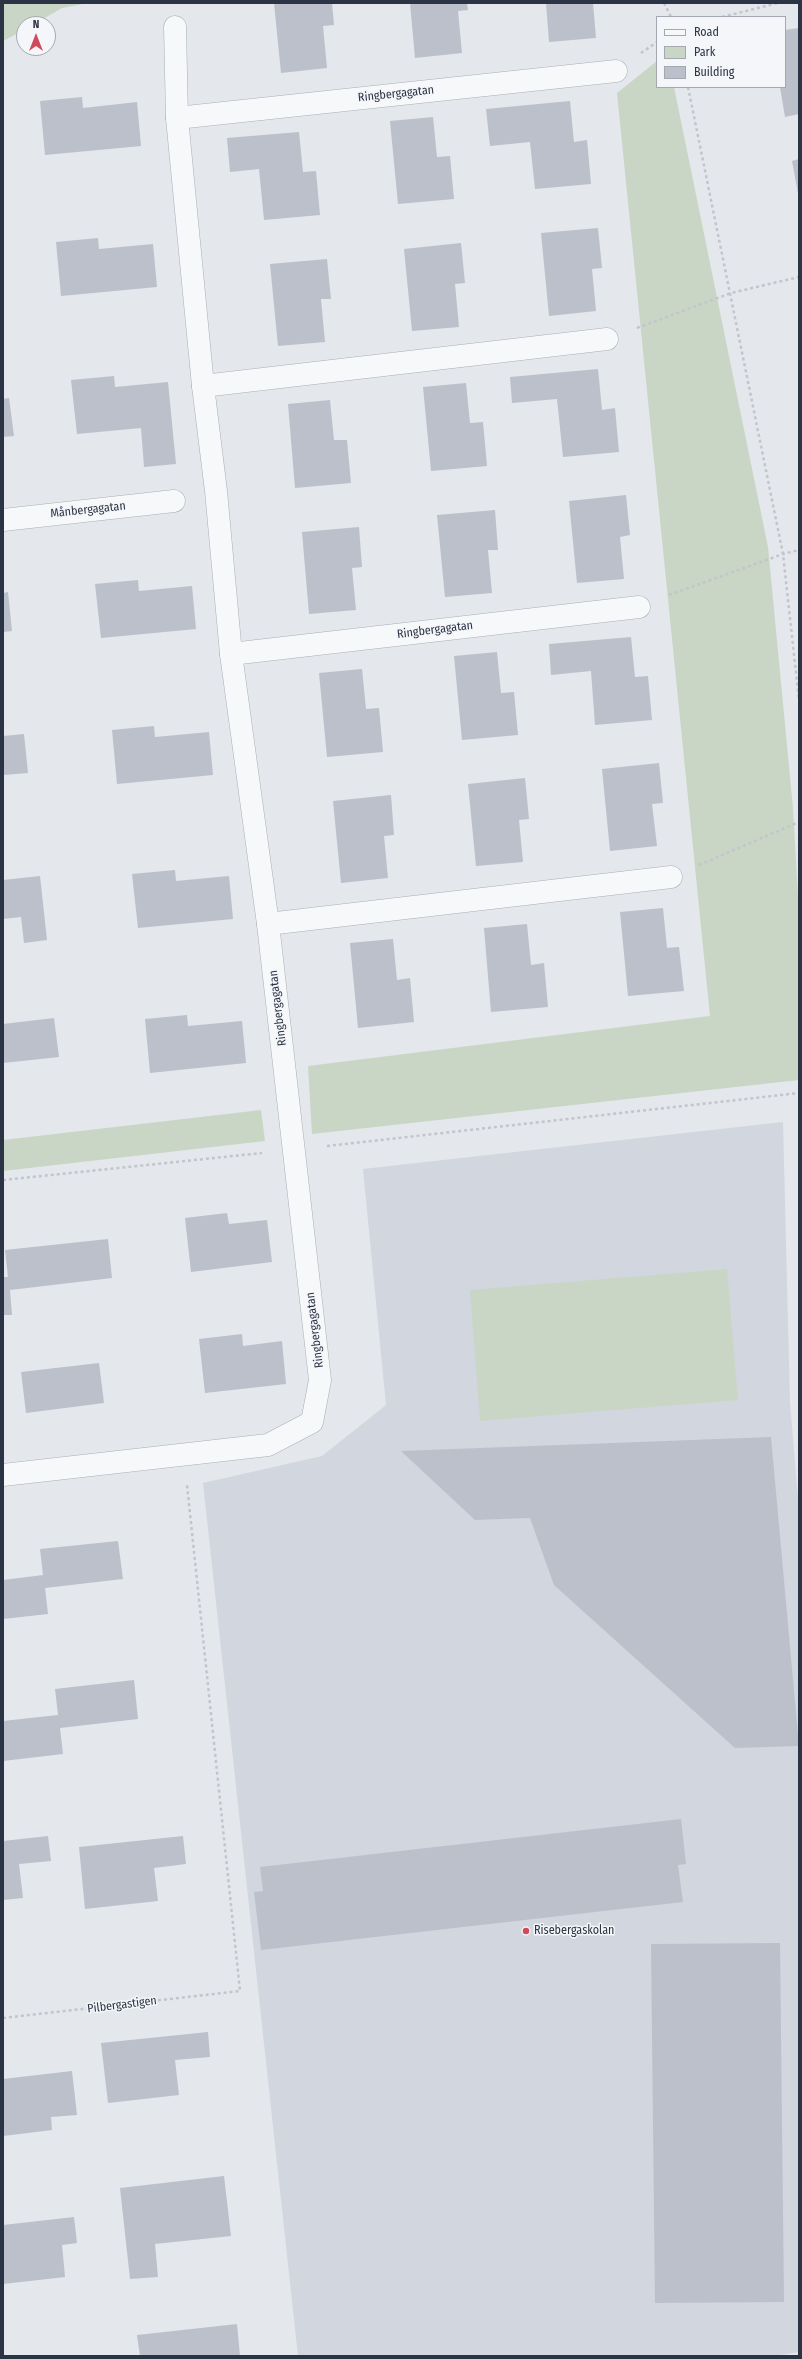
<!DOCTYPE html>
<meta charset="utf-8">
<style>
body{margin:0}
#map{position:relative;width:802px;height:2359px;overflow:hidden;background:#e4e7ec;font-family:"Fira Sans Condensed",sans-serif}
canvas{display:block}
.frame{position:absolute;inset:0;border:4px solid #2b3445;pointer-events:none}
.legend{position:absolute;left:656px;top:16px;width:130px;height:72px;box-sizing:border-box;background:#f4f6f9;border:1px solid #a4a8b1;margin:0;padding:5px 7px;list-style:none;font-size:12px;color:#2b3445}
.legend li{display:flex;align-items:center;gap:8px;height:20px}
.legend b{width:20px;border:1px solid #a4a8b1}
.north{position:absolute;left:16px;top:16px;width:40px;height:40px;box-sizing:border-box;background:#f4f6f9;border:1px solid #a4a8b1;border-radius:50%;rotate:0deg;font-size:11px;font-weight:700;line-height:16px;text-align:center;color:#2b3445}
.north::after{content:'';display:block;margin:auto;width:14px;height:18px;background:#d1495b;clip-path:polygon(50% 0,100% 100%,50% 72%,0 100%)}
</style>
<div id="map">
<canvas width="802" height="2359"></canvas>
<div class="frame"></div>
<ul class="legend">
<li><b style="height:5px;background:#f7f8fa"></b>Road</li>
<li><b style="height:11px;background:#c9d6c5"></b>Park</li>
<li><b style="height:11px;background:#bbc0ca"></b>Building</li>
</ul>
<div class="north">N</div>
</div>
<script>
const g = document.querySelector('canvas').getContext('2d');
g.lineJoin = 'round';
function fillPath(path, color) { g.fillStyle = color; g.fill(path, 'evenodd'); }
const poly = rows => new Path2D(rows.map(r => 'M' + r).join(''));
function stroke(path, color, width, dash) { g.strokeStyle = color; g.lineWidth = width; g.lineCap = dash ? 'butt' : 'round'; g.setLineDash(dash || []); g.stroke(path); }
function drawText(font, color, halo, rows, align = 'center') {
  g.font = font + ' "Fira Sans Condensed",sans-serif'; g.lineWidth = 3; g.setLineDash([]); g.textBaseline = 'middle'; g.strokeStyle = halo; g.fillStyle = color; for (const [text, x, y, turn = 0] of rows) {
    g.save(); g.translate(x, y); g.rotate((+turn || 0) * Math.PI / 180); g.textAlign = isNaN(turn) ? turn : align; if (halo) g.strokeText(text, 0, 0); g.fillText(text, 0, 0); g.restore();
  }
}
fillPath(poly([
 [783,1122,790,1403,799,1510,799,2352,774,2356,298,2356,203,1483,322,1456,386,1405,363,1169]
]), '#d2d6de');
fillPath(poly([
 [3,3,88,3,62,8,34,24,24,24,24,30,3,41],
 [657,61,657,87,674,87,768,547,793,808,799,915,799,1080,312,1134,308,1066,710,1016,617,93],
 [261,1110,265,1141,3,1171,3,1140],
 [727,1269,738,1400,480,1421,470,1290]
]), '#c9d6c5');
fillPath(poly([
 [274,3,332,3,334,25,323,26,327,68,281,73],
 [410,3,467,3,468,10,458,11,462,53,415,58],
 [546,3,593,3,596,38,549,42],
 [799,28,799,114,785,117,780,87,785,87,785,30],
 [82,97,83,108,137,102,141,146,45,155,40,101],
 [570,101,574,142,587,140,591,184,535,189,530,142,490,146,486,109],
 [433,117,437,157,450,156,454,199,398,204,390,121],
 [299,132,303,172,316,171,320,215,264,220,259,169,230,172,227,138],
 [799,159,799,192,798,193,792,161],
 [598,228,602,268,592,269,596,311,549,316,541,233],
 [98,238,99,249,153,244,157,287,61,296,56,242],
 [461,243,465,283,455,284,459,327,412,331,404,249],
 [327,259,331,299,321,299,325,342,278,346,270,264],
 [598,369,602,410,615,408,619,452,563,457,557,399,512,403,510,377],
 [114,376,115,387,168,382,176,464,144,467,141,428,77,434,71,380],
 [466,383,470,423,483,422,487,466,431,471,423,387],
 [9,398,14,436,3,437,3,399],
 [330,400,334,440,347,440,351,483,295,488,288,404],
 [626,495,630,535,620,537,624,579,577,583,569,501],
 [495,510,498,550,488,550,492,593,445,597,437,515],
 [359,527,362,567,352,568,356,610,309,614,302,532],
 [138,580,139,591,192,586,196,629,101,638,95,584],
 [8,592,12,631,3,632,3,593],
 [631,637,635,677,648,676,652,720,595,725,591,671,551,675,549,644],
 [497,652,501,693,514,692,518,735,462,740,454,656],
 [362,669,366,709,379,708,383,752,327,757,319,673],
 [154,726,155,737,209,732,213,775,117,784,112,730],
 [24,734,28,773,3,775,3,736],
 [659,763,663,803,652,804,657,846,610,851,602,769],
 [525,778,529,819,519,820,523,862,476,866,468,784],
 [391,795,394,835,384,836,388,878,341,883,333,801],
 [175,870,176,881,229,876,233,919,138,928,132,874],
 [40,876,47,940,24,943,21,917,3,919,3,880],
 [663,908,667,948,679,947,684,991,628,996,620,912],
 [527,924,531,965,544,963,548,1007,491,1012,484,928],
 [393,939,397,980,410,978,414,1022,358,1028,350,943],
 [187,1015,188,1026,242,1021,246,1063,150,1073,145,1019],
 [54,1018,59,1057,3,1063,3,1024],
 [227,1213,229,1224,267,1220,272,1262,191,1272,185,1218],
 [108,1239,112,1278,10,1290,12,1315,3,1315,3,1277,8,1277,5,1250],
 [242,1334,243,1346,282,1341,286,1384,205,1393,199,1339],
 [99,1363,104,1403,26,1413,21,1372],
 [771,1437,799,1746,735,1748,554,1585,530,1518,475,1520,401,1451],
 [118,1541,123,1579,45,1588,48,1614,3,1619,3,1580,43,1575,40,1549],
 [134,1680,138,1719,60,1728,63,1754,3,1761,3,1721,58,1715,55,1689],
 [681,1819,686,1864,678,1865,683,1902,261,1950,254,1892,263,1891,260,1867],
 [48,1836,51,1861,19,1864,23,1898,3,1900,3,1841],
 [183,1836,186,1864,154,1868,158,1901,85,1909,79,1847],
 [780,1943,784,2302,655,2303,651,1944],
 [208,2032,210,2057,175,2060,179,2095,108,2103,101,2043],
 [72,2071,77,2115,51,2117,52,2130,3,2136,3,2079],
 [224,2176,231,2236,155,2244,158,2277,130,2279,120,2188],
 [74,2217,77,2243,62,2245,65,2277,3,2284,3,2225],
 [237,2324,240,2356,140,2356,137,2335]
]), '#bbc0ca');
const pedestrian = poly([
 [177,118,616,71],
 [203,386,607,339],
 [231,654,639,607],
 [268,924,671,877]
]);
const minor = poly([
 [3,520,174,501],
 [3,1475,268,1445,312,1422,320,1380,268,924,231,654,216,491,203,386,177,118,175,27]
]);
stroke(pedestrian, '#a9aeb7', 23);
stroke(minor, '#a9aeb7', 23);
stroke(poly([
 [664,3,671,17],
 [722,17,778,3],
 [641,53,657,42],
 [688,87,783,554,799,700],
 [637,328,731,293,799,277],
 [669,595,783,554,799,550],
 [699,865,799,822],
 [327,1146,799,1093],
 [3,1180,262,1153],
 [3,2018,240,1991,187,1485]
]), '#c2c5cb', 2.5, [3, 3]);
stroke(pedestrian, '#f7f8fa', 22);
stroke(minor, '#f7f8fa', 22);
for (const [x, y, r, color] of [
 [526,1931,4,"#d1495b"]
]) { const dot = new Path2D(); dot.arc(x, y, r, 0, 2 * Math.PI); g.fillStyle = color; g.fill(dot); stroke(dot, '#f4f6f9', 1.5); }
drawText('12px', '#2b3445', '#f4f6f9', [
 ["Ringbergagatan",396,94,-6],
 ["Månbergagatan",88,510,-6],
 ["Ringbergagatan",435,630,-7],
 ["Ringbergagatan",278,1008,-97],
 ["Ringbergagatan",315,1330,-97],
 ["Pilbergastigen",122,2005,-7]
]);
drawText('12px', '#2b3445', '#f4f6f9', [
 ["Risebergaskolan",534,1931]
], 'left');
</script>
